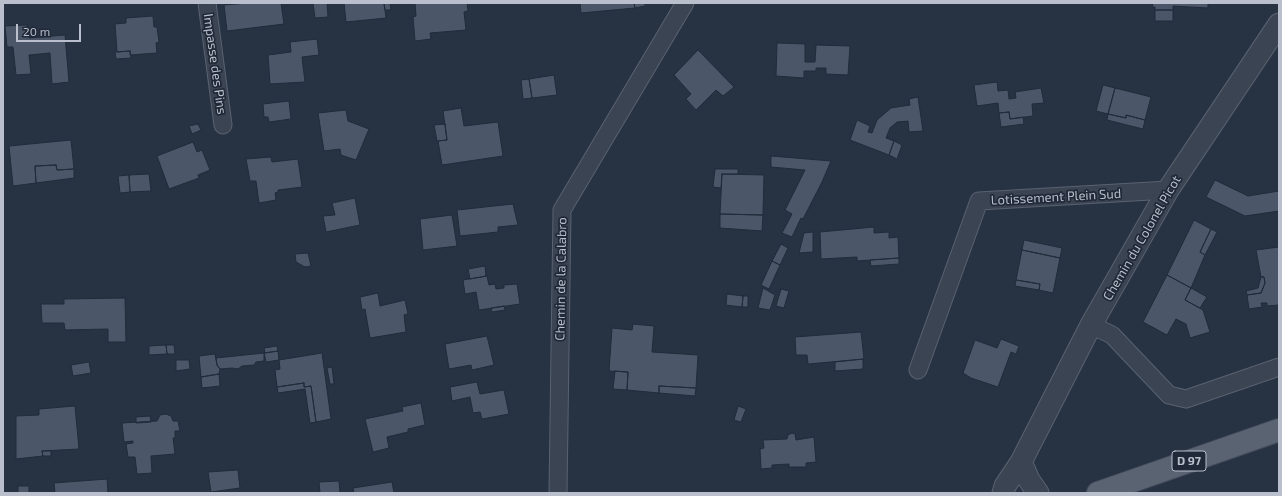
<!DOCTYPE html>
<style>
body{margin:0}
#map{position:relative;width:1282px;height:496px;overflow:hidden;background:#273243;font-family:"Exo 2",sans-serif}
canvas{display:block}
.frame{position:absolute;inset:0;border:4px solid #b9bfcc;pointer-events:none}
.scale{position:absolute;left:16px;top:24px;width:65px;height:18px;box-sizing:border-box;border:2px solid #b9bfcc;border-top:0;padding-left:5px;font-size:12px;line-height:14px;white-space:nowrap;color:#b9bfcc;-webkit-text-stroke:3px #202938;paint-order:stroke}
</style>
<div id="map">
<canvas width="1282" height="496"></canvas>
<div class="frame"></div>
<div class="scale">20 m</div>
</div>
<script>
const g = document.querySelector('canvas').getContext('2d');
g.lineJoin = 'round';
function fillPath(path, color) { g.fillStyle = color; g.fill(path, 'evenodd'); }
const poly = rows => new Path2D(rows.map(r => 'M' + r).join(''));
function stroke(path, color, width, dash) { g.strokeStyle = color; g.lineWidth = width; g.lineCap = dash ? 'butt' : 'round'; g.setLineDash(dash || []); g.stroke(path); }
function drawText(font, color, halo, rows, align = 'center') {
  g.font = font + ' "Exo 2",sans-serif'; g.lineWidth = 3.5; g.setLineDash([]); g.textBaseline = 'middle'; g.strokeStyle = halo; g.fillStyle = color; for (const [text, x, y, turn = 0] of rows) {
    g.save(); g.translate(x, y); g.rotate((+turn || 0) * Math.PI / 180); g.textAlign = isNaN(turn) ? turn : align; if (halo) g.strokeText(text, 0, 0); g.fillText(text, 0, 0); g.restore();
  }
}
const building = poly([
 [248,3,281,3,284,24,227,31,224,5,248,3],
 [313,3,327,3,328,17,315,18,313,3],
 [344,3,384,3,386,18,346,22,344,3],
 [384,3,390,3,391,10,385,10,384,3],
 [415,3,467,3,468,11,464,12,466,30,430,33,431,39,415,41,413,17,416,16,415,3],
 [580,3,634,3,635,8,581,13,580,3],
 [634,3,645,3,645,6,635,8,634,3],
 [1153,3,1208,3,1208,8,1173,6,1173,10,1155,10,1155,7,1152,7,1153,3],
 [1155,10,1173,10,1173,21,1155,21,1155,10],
 [153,16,154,27,157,27,159,42,156,43,157,53,130,55,130,51,117,52,115,24,126,23,126,18,153,16],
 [27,25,29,38,65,35,69,82,52,84,50,53,29,55,31,74,16,75,13,47,7,47,5,26,27,25],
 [317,39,319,55,302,57,305,82,270,84,268,55,291,52,290,42,317,39],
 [777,43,805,44,805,62,815,62,816,45,850,46,848,75,826,74,826,68,816,68,816,71,804,71,804,78,776,76,777,43],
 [698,50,734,87,723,96,716,90,696,110,686,99,691,94,674,75,698,50],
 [130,51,131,58,116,59,115,52,130,51],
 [554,75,557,95,532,98,529,79,554,75],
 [529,79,532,98,523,99,521,80,529,79],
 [997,82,998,91,1008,90,1009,99,1016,98,1015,92,1041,88,1044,103,1032,104,1033,116,1010,119,1009,112,999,113,998,103,977,106,974,85,997,82],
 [1103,85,1115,88,1108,114,1096,111,1103,85],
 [1115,88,1151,97,1145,120,1126,115,1126,118,1108,114,1115,88],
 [918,97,923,131,909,132,908,121,897,122,890,128,886,138,894,141,889,155,850,140,857,120,870,126,868,132,872,133,877,120,891,108,910,105,909,99,918,97],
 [289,101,291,119,269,122,268,117,264,117,263,104,289,101],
 [461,108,464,126,498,122,503,156,442,165,438,141,447,140,443,111,461,108],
 [346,110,348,121,369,129,356,160,341,155,340,149,324,151,318,113,346,110],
 [1009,112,1010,119,1023,117,1024,124,1001,127,999,113,1009,112],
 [1108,114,1126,118,1126,115,1145,120,1143,129,1107,120,1108,114],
 [198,124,201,130,192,134,189,126,198,124],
 [445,124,447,140,437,141,434,125,445,124],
 [71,140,74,169,57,170,56,165,35,166,36,183,13,186,9,146,71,140],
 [894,141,902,145,897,159,889,155,894,141],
 [193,142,197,152,202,150,210,170,198,175,199,178,169,189,157,156,193,142],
 [771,156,831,161,822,182,803,219,801,218,792,237,782,233,792,214,785,210,805,170,771,167,771,156],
 [271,157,272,162,298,159,302,187,278,190,278,192,275,193,276,200,259,203,256,181,250,181,246,159,271,157],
 [56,165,57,170,74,169,74,178,36,183,35,166,56,165],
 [715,169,738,169,738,174,722,174,721,188,713,187,715,169],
 [149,174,151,191,130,192,129,175,149,174],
 [722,174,764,175,763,215,720,214,722,174],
 [129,175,130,192,120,193,118,176,129,175],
 [1215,180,1248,196,1279,191,1279,211,1245,216,1206,197,1215,180],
 [355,198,360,225,326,232,323,216,335,215,332,203,355,198],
 [513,204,518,225,498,227,498,232,460,236,457,210,513,204],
 [720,214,763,215,762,231,720,228,720,214],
 [452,215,457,246,423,250,420,219,452,215],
 [1194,220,1211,229,1200,252,1205,255,1191,288,1167,275,1194,220],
 [874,227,874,233,889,232,889,238,898,237,899,258,857,261,857,257,821,259,820,232,874,227],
 [1211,229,1217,232,1205,255,1200,252,1211,229],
 [813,232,813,252,799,253,804,233,813,232],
 [1024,240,1062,248,1060,258,1022,250,1024,240],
 [781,244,788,248,780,265,772,261,781,244],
 [1279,247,1279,305,1267,306,1267,303,1261,303,1262,307,1249,309,1247,295,1261,293,1265,283,1264,277,1261,277,1256,250,1279,247],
 [1022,250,1060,258,1053,293,1039,290,1040,284,1016,280,1022,250],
 [308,253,311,266,305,267,296,262,295,254,308,253],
 [899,258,899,264,871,266,870,260,899,258],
 [772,261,780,265,769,289,761,285,772,261],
 [485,266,486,276,470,279,468,269,485,266],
 [1167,275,1191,288,1185,300,1203,310,1210,332,1190,338,1186,324,1176,319,1167,335,1143,322,1167,275],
 [487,276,489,285,495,284,496,289,504,288,504,285,517,284,520,304,479,310,476,292,465,294,463,280,487,276],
 [1261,277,1264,277,1265,283,1261,293,1247,295,1246,291,1258,288,1261,277],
 [1016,280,1040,284,1039,290,1015,286,1016,280],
 [763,288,775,295,770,310,758,308,763,288],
 [1191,288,1207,297,1200,308,1185,300,1191,288],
 [781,289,789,291,784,308,776,306,781,289],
 [378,293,380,306,405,300,408,314,404,315,406,332,370,338,365,309,362,310,360,297,378,293],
 [727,294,743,296,742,307,726,305,727,294],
 [743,296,748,296,748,307,742,307,743,296],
 [125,298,126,342,108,342,108,329,65,330,64,323,42,323,41,304,64,304,64,299,125,298],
 [504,306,505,310,492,312,491,308,504,306],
 [633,324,654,326,652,352,698,355,696,388,659,386,659,393,627,390,628,372,609,371,612,328,632,330,633,324],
 [861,332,864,359,808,364,807,355,796,355,795,337,861,332],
 [487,336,494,365,472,370,471,365,449,369,445,344,487,336],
 [1001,339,1019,346,1016,354,1011,352,998,387,971,378,963,373,975,340,997,348,1001,339],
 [166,345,167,354,149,355,149,346,166,345],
 [166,345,174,345,175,354,167,354,166,345],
 [277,346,278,351,265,353,264,348,277,346],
 [278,351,279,360,322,353,331,419,316,422,311,386,304,387,304,383,277,387,275,370,280,369,279,360,266,362,264,353,278,351],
 [264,353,264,361,256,362,254,365,242,366,238,369,232,368,220,369,217,365,216,358,264,353],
 [215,354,217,365,220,369,219,374,201,377,199,356,215,354],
 [863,359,863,369,835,371,835,362,863,359],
 [176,360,189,360,190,369,176,371,176,360],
 [89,362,91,373,73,376,71,365,89,362],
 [332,367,334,384,330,384,327,368,332,367],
 [615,371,628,372,627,390,613,389,615,371],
 [219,374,220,386,202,388,201,377,219,374],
 [477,382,480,394,504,390,509,414,482,419,480,412,473,413,470,397,452,401,450,387,477,382],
 [304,383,304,387,311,386,316,422,310,423,305,389,278,393,277,387,304,383],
 [659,386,696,388,695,396,659,393,659,386],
 [421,403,425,425,408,429,408,432,387,437,389,448,373,452,365,419,403,411,402,407,421,403],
 [75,406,79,449,42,451,43,456,16,459,16,416,39,415,39,409,75,406],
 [738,406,746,409,741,422,734,420,738,406],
 [166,414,171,416,173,421,178,421,180,431,175,431,175,438,173,438,175,454,151,456,152,473,137,474,135,457,128,457,126,444,133,443,133,441,124,442,122,423,157,421,160,415,166,414],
 [150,416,151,422,136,423,136,417,150,416],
 [792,433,795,434,796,440,814,437,816,462,806,463,806,467,789,467,789,464,772,465,772,468,761,469,760,449,764,448,763,440,787,439,788,435,792,433],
 [42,451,51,451,51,456,43,456,42,451],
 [238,470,240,488,211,492,208,472,238,470],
 [107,479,108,493,55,493,54,483,107,479],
 [339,481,340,493,320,493,319,482,339,481],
 [392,482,394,493,354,493,353,488,392,482],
 [18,486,29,486,29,493,18,493,18,486]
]);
fillPath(building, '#4b5669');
stroke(building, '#222b3a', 1);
const minor = poly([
 [207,3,223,125],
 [1091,325,1112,335,1169,395,1186,399,1279,367],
 [918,370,979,201,1168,190],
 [558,493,562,210,685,3]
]);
const tertiary = poly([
 [1021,462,1029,480,1038,493],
 [1003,493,1005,486,1021,462,1091,325,1168,190,1279,24]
]);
const primary = poly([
 [1098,493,1279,430]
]);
stroke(minor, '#5a6270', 19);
stroke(tertiary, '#5a6270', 23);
stroke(primary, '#454d5c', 24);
stroke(minor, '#3b4452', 17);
stroke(tertiary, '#3b4452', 21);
stroke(primary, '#5a6372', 22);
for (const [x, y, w] of [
 [1189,461,34]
]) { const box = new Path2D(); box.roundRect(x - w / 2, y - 10, w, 20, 3); g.fillStyle = '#202938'; g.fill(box); stroke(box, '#b9bfcc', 1); }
drawText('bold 12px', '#b9bfcc', null, [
 ["D 97",1189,461]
]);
drawText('13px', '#b9bfcc', '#202938', [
 ["Impasse des Pins",215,64,82],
 ["Lotissement Plein Sud",1056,197,-3],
 ["Chemin du Colonel Picot",1142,238,-60],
 ["Chemin de la Calabro",561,279,-89]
]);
</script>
